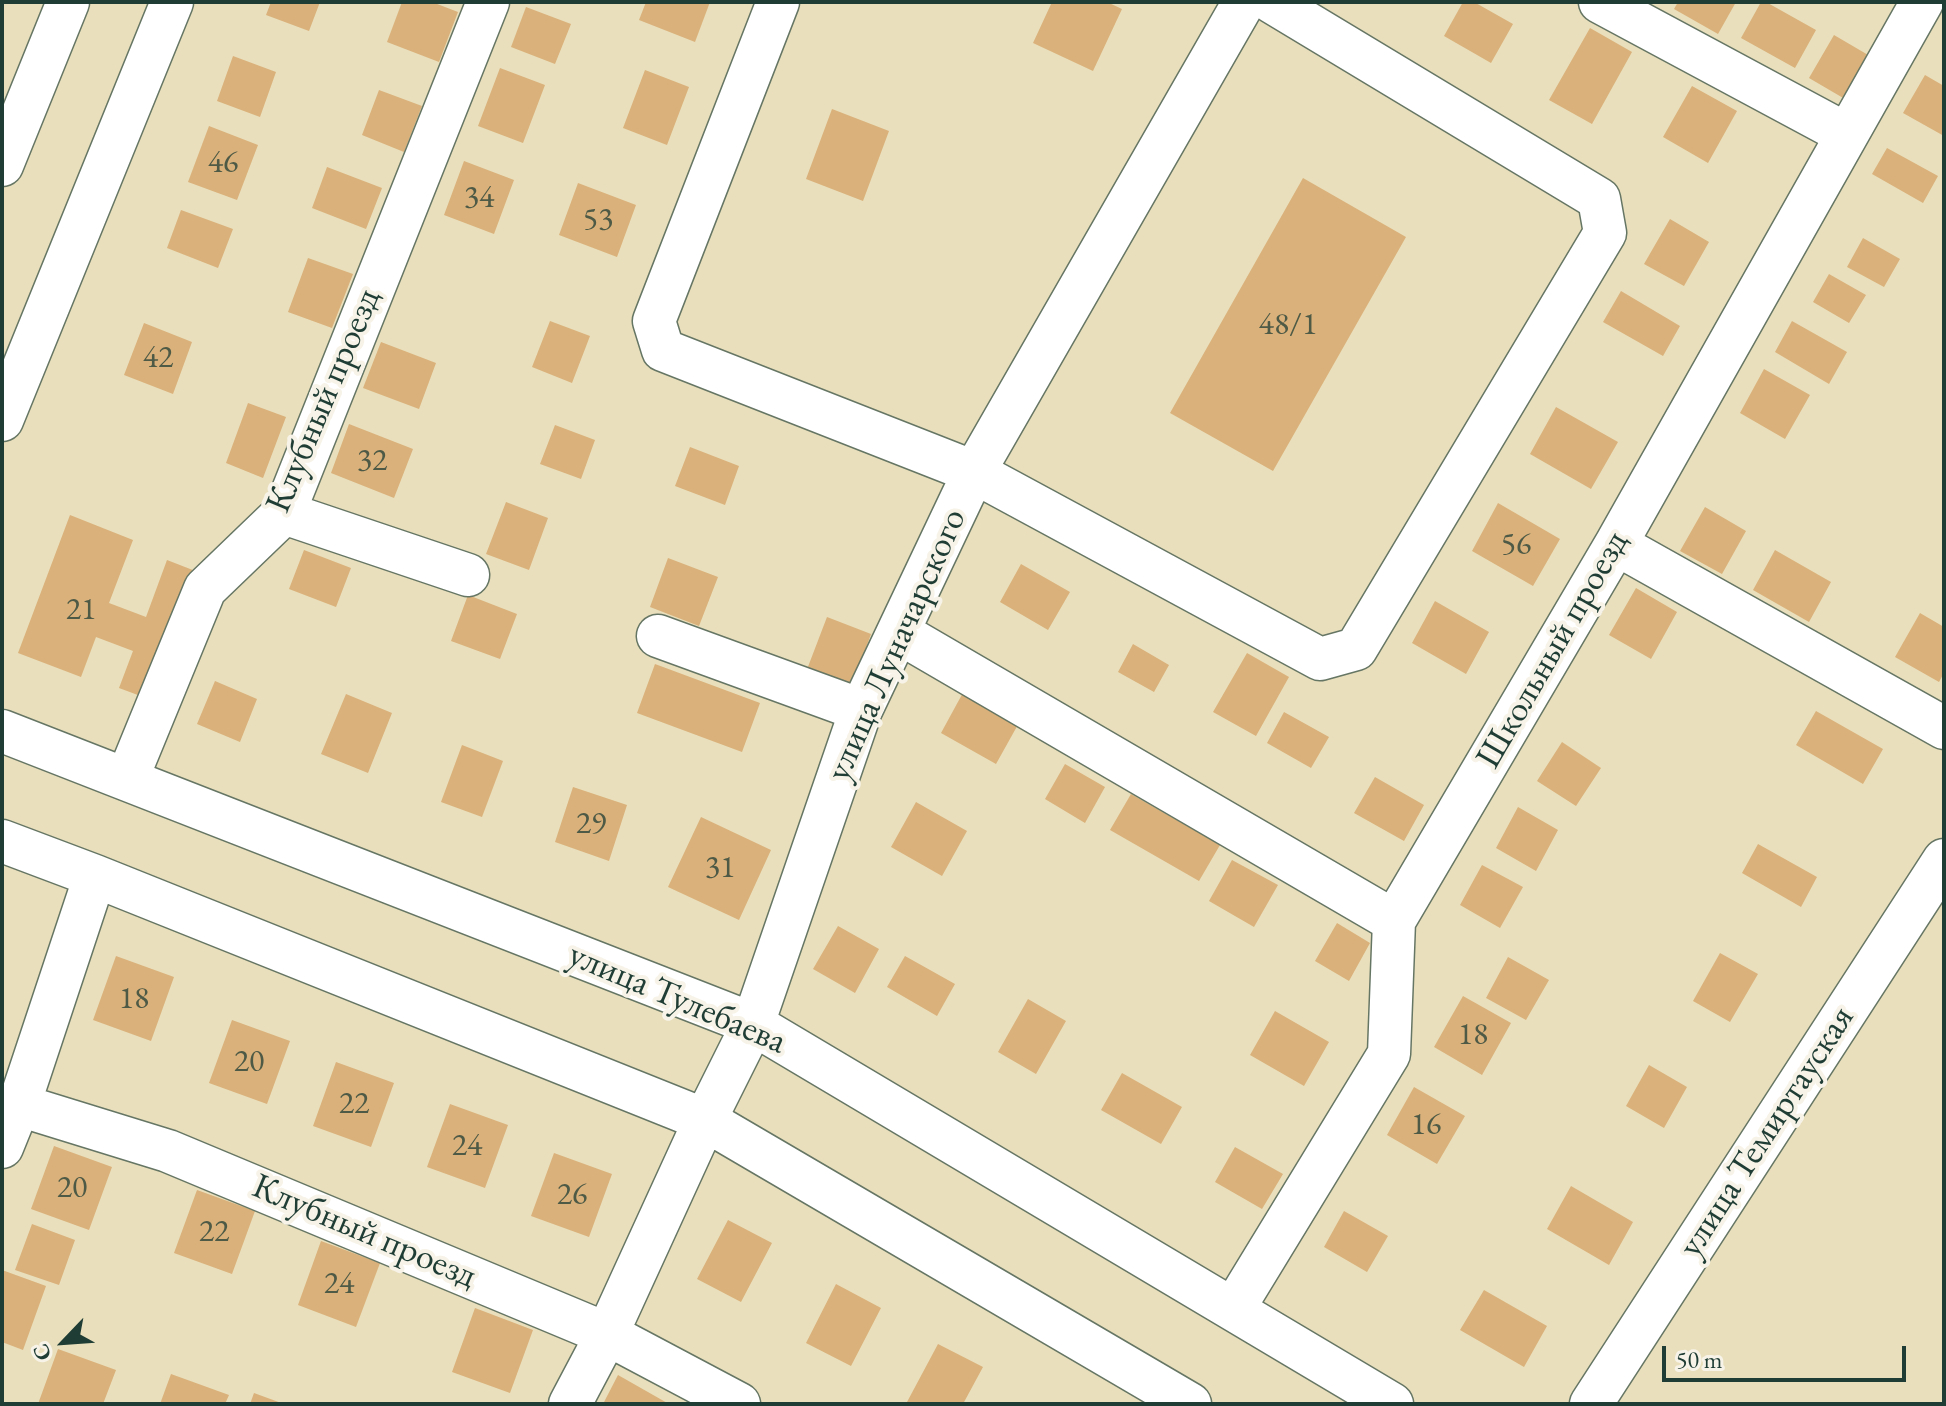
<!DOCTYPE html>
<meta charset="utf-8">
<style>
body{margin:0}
#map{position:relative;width:1946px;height:1406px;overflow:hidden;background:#e9dfbc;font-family:"EB Garamond",serif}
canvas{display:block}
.frame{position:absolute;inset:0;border:4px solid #1f3d34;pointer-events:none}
.north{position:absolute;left:24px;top:1302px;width:80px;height:80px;-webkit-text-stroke:6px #f7f3e8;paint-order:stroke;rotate:245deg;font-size:22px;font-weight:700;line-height:32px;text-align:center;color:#1f3d34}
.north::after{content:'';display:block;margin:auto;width:28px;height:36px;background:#1f3d34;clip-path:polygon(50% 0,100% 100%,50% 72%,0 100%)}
.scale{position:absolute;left:1662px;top:1346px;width:244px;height:36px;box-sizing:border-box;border:4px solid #1f3d34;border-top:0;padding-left:10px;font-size:24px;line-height:28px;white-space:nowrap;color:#1f3d34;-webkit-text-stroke:6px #f7f3e8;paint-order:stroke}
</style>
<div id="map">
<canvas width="1946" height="1406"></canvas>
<div class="frame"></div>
<div class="north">С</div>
<div class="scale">50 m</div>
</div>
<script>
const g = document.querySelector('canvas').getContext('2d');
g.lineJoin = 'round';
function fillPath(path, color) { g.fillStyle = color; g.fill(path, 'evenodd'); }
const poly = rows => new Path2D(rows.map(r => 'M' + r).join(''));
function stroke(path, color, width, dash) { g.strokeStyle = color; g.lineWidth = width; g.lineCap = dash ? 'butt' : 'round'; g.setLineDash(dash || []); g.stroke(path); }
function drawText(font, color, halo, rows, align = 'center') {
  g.font = font + ' "EB Garamond",serif'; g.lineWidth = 8; g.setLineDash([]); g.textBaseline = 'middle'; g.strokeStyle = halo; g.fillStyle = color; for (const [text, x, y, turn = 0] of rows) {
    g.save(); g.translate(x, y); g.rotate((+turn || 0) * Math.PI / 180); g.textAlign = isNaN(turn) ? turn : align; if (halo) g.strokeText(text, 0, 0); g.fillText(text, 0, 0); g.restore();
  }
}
fillPath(poly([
 [271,2,320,2,309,31,266,15],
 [402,2,432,2,458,12,439,62,387,42],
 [646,2,710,2,695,42,639,20],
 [1052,2,1107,2,1122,9,1093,71,1033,43],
 [1463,2,1474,2,1513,24,1491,63,1444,36],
 [1678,2,1736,2,1718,34,1674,9],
 [1761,2,1766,2,1816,30,1795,68,1741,38],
 [526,7,571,24,555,64,511,47],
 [1590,28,1632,52,1592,124,1549,100],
 [1834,35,1875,59,1850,102,1809,78],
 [233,56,276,72,260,117,217,101],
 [500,68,545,85,523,143,478,126],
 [645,70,689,87,667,145,623,128],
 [1925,75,1944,86,1944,136,1903,113],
 [1692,86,1737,111,1708,163,1663,137],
 [379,90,422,106,404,152,362,135],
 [832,109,889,131,863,201,806,179],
 [209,126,258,145,237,200,188,182],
 [1887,148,1938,176,1923,203,1872,174],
 [464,161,514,180,494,234,444,215],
 [327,167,382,188,366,229,312,208],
 [1303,178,1406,237,1273,471,1170,413],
 [578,183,636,205,617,257,559,235],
 [181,210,233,229,218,268,167,248],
 [1670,219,1709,242,1684,286,1644,264],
 [1863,238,1900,259,1884,287,1847,267],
 [308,258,353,274,332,328,288,312],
 [1829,274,1866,295,1849,323,1813,302],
 [1621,291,1680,326,1663,356,1603,322],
 [550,321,590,336,572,383,532,367],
 [1792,321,1847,352,1829,384,1775,352],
 [144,323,192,342,173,394,124,375],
 [381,342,436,363,419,409,363,388],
 [1764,369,1810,395,1785,439,1740,413],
 [248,403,286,417,263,478,226,463],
 [1556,407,1618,442,1591,489,1530,454],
 [349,424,413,449,394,498,331,473],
 [555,425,595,440,581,479,540,464],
 [690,447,739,466,725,505,675,486],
 [506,502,548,518,529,570,486,554],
 [1498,503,1560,539,1533,586,1472,551],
 [1705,507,1746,531,1722,574,1680,551],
 [70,515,133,540,109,603,146,617,167,560,203,574,154,701,119,688,133,651,96,637,81,677,18,653],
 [304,550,351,568,336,607,289,589],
 [1775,550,1831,582,1809,622,1753,590],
 [668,558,718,577,699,626,650,607],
 [1021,564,1070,592,1048,630,1000,602],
 [1636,588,1677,612,1651,659,1609,635],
 [468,595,517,614,500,659,451,641],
 [1435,601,1489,632,1466,674,1412,643],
 [1920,613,1944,627,1944,673,1939,682,1895,657],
 [827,617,871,634,851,689,806,672],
 [1133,644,1169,665,1154,692,1118,672],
 [1247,653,1289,677,1256,736,1213,712],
 [655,664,760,703,742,752,637,713],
 [215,681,257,699,240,742,197,724],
 [965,689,1020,721,996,764,941,733],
 [346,694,392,713,368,773,321,754],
 [1816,711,1883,749,1863,784,1796,745],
 [1284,712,1329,737,1311,768,1267,743],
 [1562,742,1601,768,1576,806,1537,781],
 [462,745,503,761,482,817,441,802],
 [1065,764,1105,787,1085,823,1045,799],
 [1375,777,1424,805,1404,841,1354,813],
 [573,787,627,805,609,861,555,842],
 [1131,794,1220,845,1199,881,1110,830],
 [916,802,967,831,942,876,891,847],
 [1518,807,1558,830,1536,871,1496,848],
 [701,817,771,850,739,920,668,887],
 [1758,844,1817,877,1801,907,1742,873],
 [1232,860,1278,885,1254,927,1209,901],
 [1482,865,1523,887,1500,928,1460,905],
 [1337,923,1370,943,1349,981,1315,961],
 [838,926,879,949,855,993,813,969],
 [1720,953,1758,974,1730,1022,1693,1001],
 [116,956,174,977,151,1041,93,1020],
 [905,956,955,984,937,1016,887,987],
 [1508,957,1549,980,1526,1020,1486,998],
 [1463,996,1511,1023,1482,1075,1434,1047],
 [1028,999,1066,1021,1036,1074,998,1052],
 [1275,1011,1329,1042,1304,1086,1250,1055],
 [232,1020,290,1041,267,1104,209,1083],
 [336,1062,394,1083,371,1147,313,1126],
 [1649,1065,1687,1087,1664,1128,1626,1106],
 [1122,1073,1182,1107,1161,1144,1101,1110],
 [1414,1087,1465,1116,1437,1164,1387,1135],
 [450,1104,508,1125,485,1188,427,1167],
 [54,1146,112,1167,89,1230,31,1209],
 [1235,1147,1283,1174,1262,1209,1215,1182],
 [554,1153,612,1174,589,1237,531,1216],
 [1571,1186,1633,1222,1609,1265,1547,1229],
 [197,1190,255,1211,232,1274,174,1253],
 [1344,1211,1388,1236,1367,1272,1324,1247],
 [728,1220,772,1243,741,1302,697,1279],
 [32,1224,75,1240,59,1285,15,1270],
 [321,1241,380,1263,356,1327,298,1305],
 [2,1270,46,1286,23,1350,2,1342],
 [836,1284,881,1308,851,1366,806,1343],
 [1484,1290,1547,1326,1524,1367,1460,1330],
 [475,1308,533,1330,510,1393,452,1372],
 [938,1344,983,1367,963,1404,910,1404,907,1402],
 [58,1349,116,1370,103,1404,38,1404],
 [171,1374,229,1395,225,1404,160,1404],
 [618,1375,669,1404,603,1404],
 [254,1393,284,1404,250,1404]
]), '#dab17a');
const minor = poly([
 [778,2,654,321,663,350,974,472,1320,659,1356,649,1605,233,1599,199,1272,2],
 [1600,2,1846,134],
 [2,165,68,2],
 [2,420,172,2],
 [284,513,468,575],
 [1616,544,1944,728],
 [898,632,1394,921],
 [658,636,861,710],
 [2,731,753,1024,1392,1404],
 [127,779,205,589,284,513,488,2],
 [2,841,95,876,705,1120,1190,1404],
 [19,1105,95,876],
 [2,1147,19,1105,168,1151,607,1334,739,1404],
 [1234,1308,1389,1054,1394,921,1616,544,1922,2],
 [570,1404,607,1334,705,1120,753,1024,861,710,974,472,1244,2],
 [1591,1404,1944,860]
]);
stroke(minor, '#667664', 45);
stroke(minor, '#fff', 42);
drawText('32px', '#4e5a46', null, [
 ["46",223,163],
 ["34",479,198],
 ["53",598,220],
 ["48/1",1288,325],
 ["42",158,358],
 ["32",372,461],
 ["56",1516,545],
 ["21",81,610],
 ["29",591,824],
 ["31",720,868],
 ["18",134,999],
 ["18",1473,1035],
 ["20",249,1062],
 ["22",354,1104],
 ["16",1426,1125],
 ["24",467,1146],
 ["20",72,1188],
 ["26",572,1195],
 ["22",214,1232],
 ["24",339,1284]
]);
drawText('36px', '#1f3d34', '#f7f3e8', [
 ["Клубный проезд",324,401,-67],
 ["улица Луначарского",897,645,-66],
 ["Школьный проезд",1553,650,-60],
 ["улица Тулебаева",677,999,23],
 ["улица Темиртауская",1767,1132,-57],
 ["Клубный проезд",364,1232,23]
]);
</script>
